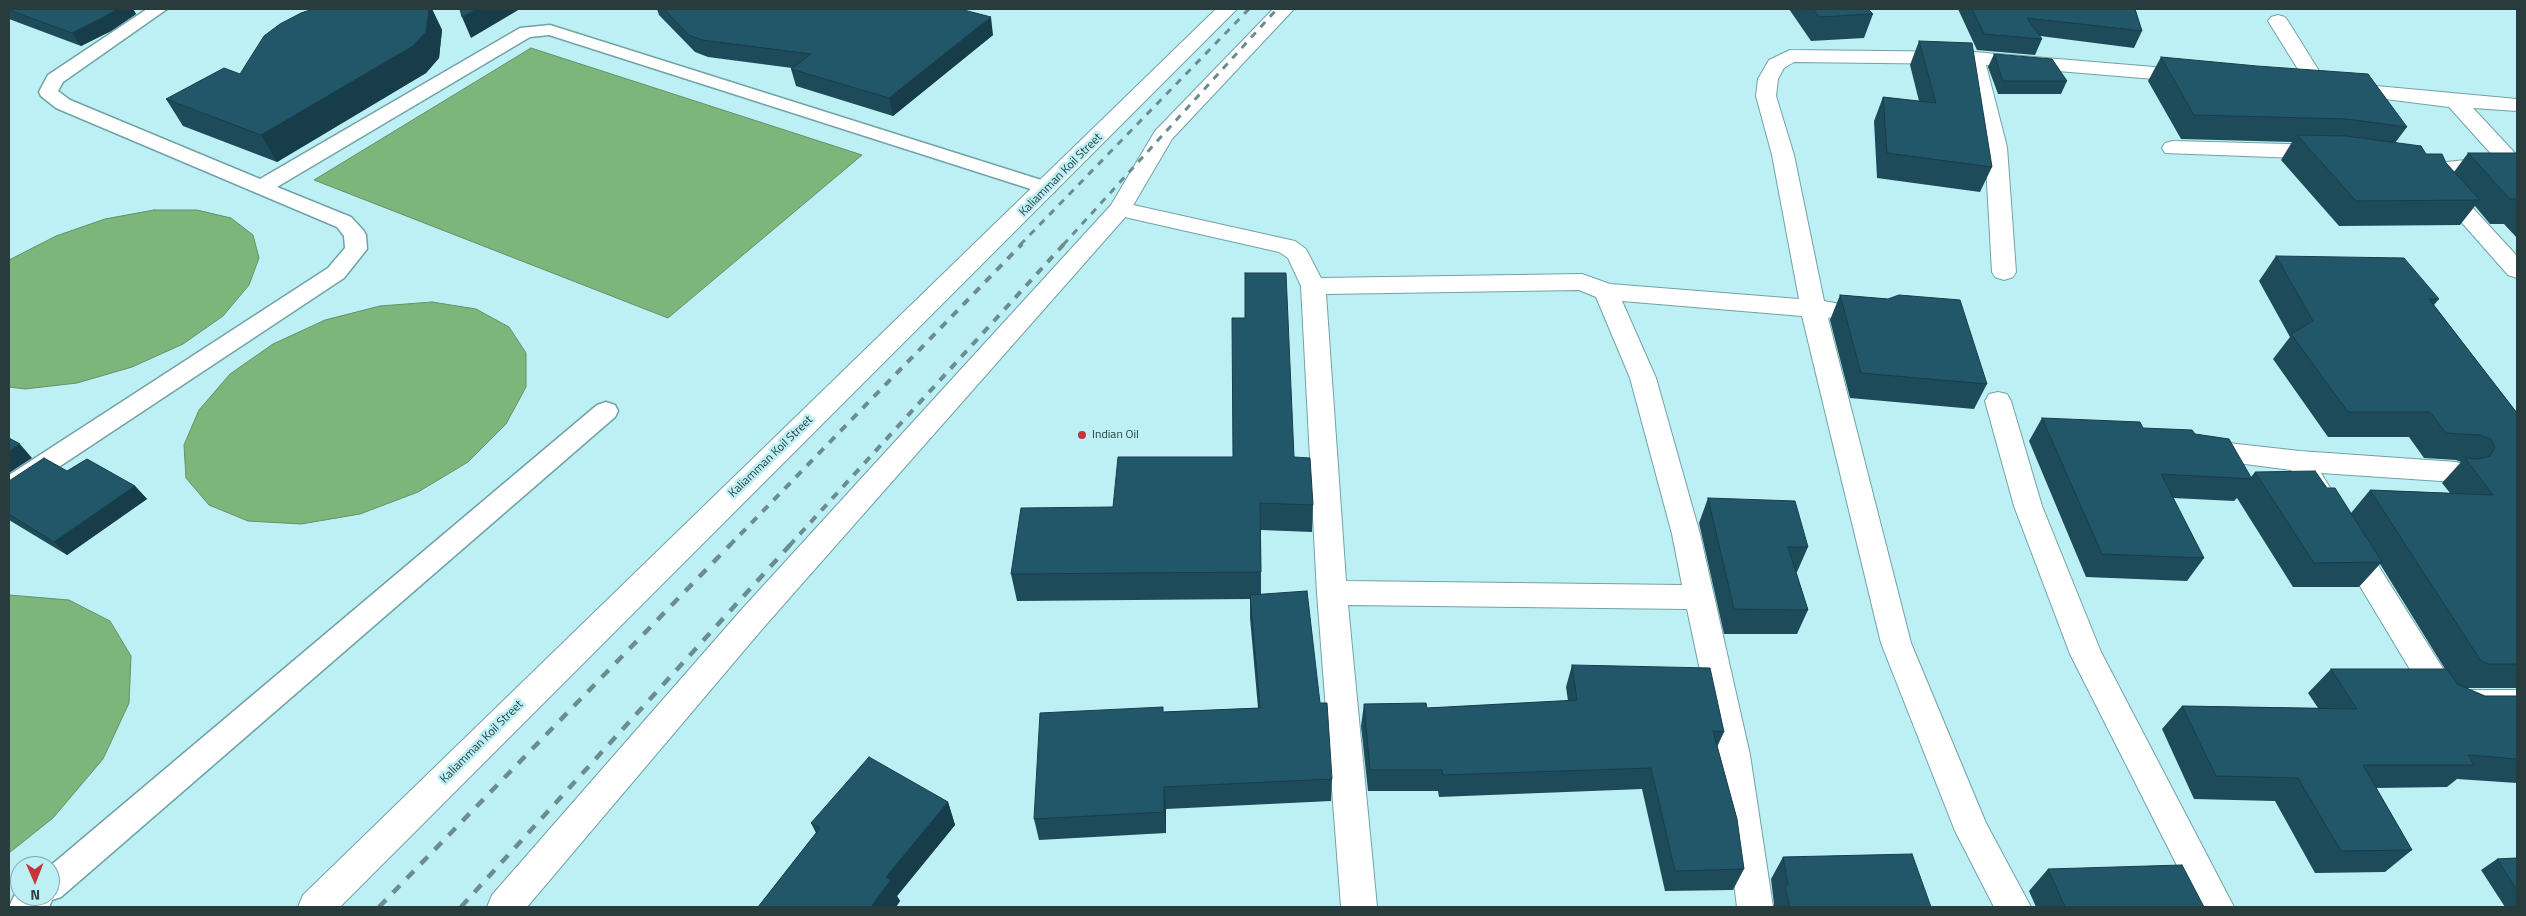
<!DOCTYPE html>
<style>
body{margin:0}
#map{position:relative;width:2526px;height:916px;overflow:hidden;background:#bdf0f5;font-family:"Titillium Web",sans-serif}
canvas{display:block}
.frame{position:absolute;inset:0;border:10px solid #283c3e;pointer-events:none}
.north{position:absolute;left:10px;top:856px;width:50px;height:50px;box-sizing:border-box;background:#bdf0f5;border:1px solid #81a8ac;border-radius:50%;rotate:179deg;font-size:14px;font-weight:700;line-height:20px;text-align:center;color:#283c3e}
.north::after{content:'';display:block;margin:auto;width:18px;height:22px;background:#c5363b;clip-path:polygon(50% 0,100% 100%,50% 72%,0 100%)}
</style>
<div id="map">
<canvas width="2526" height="916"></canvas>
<div class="frame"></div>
<div class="north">N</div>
</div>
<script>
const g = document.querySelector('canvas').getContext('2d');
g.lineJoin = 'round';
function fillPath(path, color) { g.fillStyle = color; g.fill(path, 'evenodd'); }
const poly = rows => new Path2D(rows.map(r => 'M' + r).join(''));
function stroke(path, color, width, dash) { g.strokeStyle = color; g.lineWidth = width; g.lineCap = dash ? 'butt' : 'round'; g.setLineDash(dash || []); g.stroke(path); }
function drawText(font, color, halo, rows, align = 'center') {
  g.font = font + ' "Titillium Web",sans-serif'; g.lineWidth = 5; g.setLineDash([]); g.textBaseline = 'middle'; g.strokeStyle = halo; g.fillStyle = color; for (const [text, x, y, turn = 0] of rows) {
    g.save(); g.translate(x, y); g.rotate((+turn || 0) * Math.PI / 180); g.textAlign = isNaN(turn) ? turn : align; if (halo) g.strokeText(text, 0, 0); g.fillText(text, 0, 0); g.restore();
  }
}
const water = poly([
 [531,48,862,155,668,318,314,180,531,48],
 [154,210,197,210,231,218,253,235,259,258,249,285,223,316,183,344,132,367,77,383,25,389,9,387,9,260,56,236,105,219,154,210],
 [432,302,476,309,509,327,526,353,526,387,506,424,468,462,418,492,360,514,301,524,248,521,209,505,186,478,184,445,199,410,230,374,273,344,325,320,380,306,432,302],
 [9,595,69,600,110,621,131,656,129,703,103,759,53,818,9,853,9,595]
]);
fillPath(water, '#7cb67a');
stroke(water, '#639168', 1);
const service = poly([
 [147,9,167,9,63,82,58,91,70,100,260,179,520,28,550,25,1054,184,1057,188,1054,192,1047,194,1040,192,549,35,530,37,277,187,351,217,363,230,366,235,367,249,344,278,18,494,9,496,9,475,328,268,345,248,344,236,337,227,56,108,41,96,39,92,48,75,147,9],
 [606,402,615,405,618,411,615,417,61,897,52,900,49,907,9,907,14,896,20,891,20,896,50,896,50,866,597,405,606,402]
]);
const minor = poly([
 [2278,15,2285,17,2288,21,2329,87,2326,91,2319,93,2312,91,2309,87,2268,21,2271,17,2278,15],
 [1790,50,1974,52,2190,70,2197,72,2200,76,2197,80,2190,82,1986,65,2007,147,2016,272,2013,277,2004,280,1995,277,1992,272,1985,147,1965,64,1794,62,1784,68,1778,79,1776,96,1794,155,1824,301,1840,304,1843,310,1840,316,1828,318,1911,643,1986,823,2031,907,1994,907,1955,831,1881,643,1802,316,1622,301,1656,378,1700,534,1750,755,1773,907,1737,907,1718,755,1687,609,1348,605,1377,907,1341,907,1317,593,1301,286,1288,258,1279,252,1120,216,1112,214,1109,209,1112,204,1120,202,1295,241,1306,249,1321,278,1582,274,1610,284,1799,299,1772,155,1756,96,1758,79,1769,60,1790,50],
 [1579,290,1596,297,1630,378,1672,534,1682,585,1346,581,1326,294,1579,290],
 [2344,83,2517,99,2517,111,2473,108,2514,152,2517,157,2514,162,2506,170,2498,172,2448,176,2448,181,2517,256,2517,278,2508,275,2426,182,2426,173,2437,163,2494,157,2449,107,2337,93,2334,89,2337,85,2344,83],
 [2173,141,2325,145,2333,147,2336,152,2333,157,2325,159,2165,153,2162,148,2165,143,2173,141],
 [1998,392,2007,394,2011,401,2042,506,2101,652,2234,907,2198,907,2070,654,2014,506,1985,401,1989,394,1998,392],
 [2201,440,2300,451,2456,462,2466,465,2470,472,2466,479,2456,482,2321,473,2340,504,2336,512,2326,515,2316,512,2291,470,2191,457,2187,450,2191,443,2201,440],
 [2349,532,2359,535,2454,686,2462,690,2517,690,2517,718,2459,718,2432,706,2334,543,2339,535,2349,532]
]);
const secondary = poly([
 [1216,9,1237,9,340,907,298,907,303,895,1216,9],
 [1273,9,1294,9,1172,139,1128,214,764,627,527,907,487,907,492,895,742,609,1111,205,1155,131,1273,9]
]);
stroke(service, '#71a2a6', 3);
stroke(minor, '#71a2a6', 2);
stroke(secondary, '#71a2a6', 2);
fillPath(service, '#fff');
fillPath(minor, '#fff');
fillPath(secondary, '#fff');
stroke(poly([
 [1020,245,1249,9],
 [1063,245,1277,9]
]), '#6b8d90', 3, [7, 7]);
stroke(poly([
 [729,546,1022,244],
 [789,546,1064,244]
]), '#6b8d90', 4, [8, 8]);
stroke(poly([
 [379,907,730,545],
 [461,907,790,545]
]), '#6b8d90', 4.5, [10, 10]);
fillPath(poly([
 [9,9,133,9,136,14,111,31,81,46,9,19],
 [313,9,432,9,442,30,439,58,426,73,277,162,183,126,166,99,240,74],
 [657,9,960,9,993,35,893,116,796,86,791,69,792,68,708,57,695,52,659,15],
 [1789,9,1868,9,1873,14,1864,38,1811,41],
 [1958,9,2135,9,2142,31,2134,48,2040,36,2042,39,2035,55,1977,50],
 [1919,41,1992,167,1980,192,1877,178,1874,121,1883,97,1919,101,1910,65],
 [1994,54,2067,81,2061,94,1998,94,1988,67],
 [2161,57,2407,127,2395,143,2426,154,2446,163,2454,172,2468,153,2517,153,2517,238,2504,224,2490,224,2475,206,2460,225,2339,226,2281,160,2292,142,2181,139,2148,81],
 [2276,256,2439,299,2434,305,2517,413,2517,688,2466,688,2485,696,2517,696,2517,783,2457,779,2447,787,2376,788,2412,850,2385,872,2315,873,2275,801,2194,799,2162,729,2182,706,2318,708,2308,693,2331,669,2445,669,2380,564,2359,587,2293,587,2237,498,2234,501,2173,498,2204,558,2187,581,2086,577,2029,441,2042,418,2195,434,2251,477,2255,472,2327,488,2351,513,2370,490,2450,493,2442,483,2461,462,2456,460,2424,458,2409,437,2328,437,2273,359,2290,337,2259,281],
 [1840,295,1888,299,1987,384,1974,409,1850,398,1830,320],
 [1294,457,1313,505,1312,532,1261,530,1261,594,1320,703,1332,779,1331,801,1166,809,1166,833,1039,840,1034,819,1163,712,1258,708,1250,618,1250,599,1017,601,1011,574,1113,507],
 [67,471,135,486,147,499,67,555,9,520,9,481],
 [1708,498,1808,547,1797,572,1796,572,1808,610,1797,634,1724,634,1699,523],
 [1572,665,1724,732,1717,747,1744,869,1733,890,1665,891,1642,789,1439,797,1438,791,1368,791,1361,726,1364,704,1427,708,1568,701,1566,687],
 [948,802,955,825,897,896,900,901,896,907,758,907,816,833,811,823],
 [1783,857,1931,907,1773,907,1774,904,1771,879],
 [2517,858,2517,907,2505,907,2481,870,2497,859],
 [2048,869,2204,907,2036,907,2029,891]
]), '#1d4b5a');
fillPath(poly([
 [117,9,133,9,136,14,111,31,81,46,72,33],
 [429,9,432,9,442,30,439,58,426,73,277,162,261,135],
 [476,9,520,9,471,38,462,17],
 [991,17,993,35,893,116,889,98],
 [20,444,32,458,9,473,9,451],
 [135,486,147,499,67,555,54,542],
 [1164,787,1166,809,1166,833,1164,812],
 [948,802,955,825,897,896,900,901,896,907,871,907,886,877]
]), '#183d4a');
const building = poly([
 [9,9,117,9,102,18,72,33,9,10,9,9],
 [313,9,429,9,426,32,413,46,261,135,166,99,224,68,240,74,264,36,280,24,301,13,313,9],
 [460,9,476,9,462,17,460,9],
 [664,9,960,9,991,17,889,98,791,69,811,54,702,40,689,35,664,9],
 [1813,9,1868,9,1873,14,1819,17,1813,9],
 [1972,9,2135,9,2142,31,2027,18,2042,39,1984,34,1972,9],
 [1919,41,1972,43,1992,167,1887,153,1883,97,1936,103,1919,41],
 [1994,54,2052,59,2067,81,2003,81,1994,54],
 [2161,57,2257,66,2368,74,2407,127,2346,119,2194,115,2161,57],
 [2297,135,2346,136,2421,146,2426,154,2442,154,2446,163,2480,200,2356,201,2297,135],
 [2468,153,2517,153,2517,199,2510,199,2468,153],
 [2276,256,2404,258,2439,299,2429,299,2517,413,2517,664,2489,664,2481,661,2370,490,2493,495,2465,458,2479,459,2490,456,2495,448,2491,439,2479,435,2446,433,2430,412,2348,412,2291,334,2313,321,2276,256],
 [1245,273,1286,273,1294,457,1310,458,1313,505,1260,503,1261,572,1011,574,1021,508,1113,507,1118,457,1233,457,1232,318,1245,318,1245,273],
 [1840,295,1888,299,1899,295,1960,300,1987,384,1861,373,1840,295],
 [2042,418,2140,422,2143,428,2192,430,2195,434,2229,439,2252,479,2161,474,2204,558,2102,554,2042,418],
 [9,438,20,444,9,451,9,438],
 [44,458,67,471,87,459,135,486,54,542,9,514,9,481,44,458],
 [2315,471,2327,488,2335,488,2382,562,2314,563,2255,472,2315,471],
 [1708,498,1795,501,1808,547,1788,547,1808,610,1734,609,1708,498],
 [1307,591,1320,703,1327,703,1332,779,1164,787,1164,812,1034,819,1040,713,1163,707,1163,712,1260,708,1250,595,1307,591],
 [1572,665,1710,668,1724,732,1713,731,1737,819,1744,869,1675,871,1651,768,1443,775,1442,770,1370,770,1364,704,1426,703,1427,708,1577,700,1572,665],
 [2331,669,2447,669,2457,684,2485,696,2517,696,2517,759,2468,755,2474,765,2363,765,2412,850,2341,851,2298,778,2216,776,2182,706,2357,709,2331,669],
 [869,757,948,802,886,877,891,880,871,907,758,907,820,828,811,823,869,757],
 [1912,854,1931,907,1790,907,1785,887,1788,885,1783,857,1912,854],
 [2517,858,2517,890,2497,859,2517,858],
 [2182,865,2204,907,2065,907,2048,869,2182,865]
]);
fillPath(building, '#225769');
stroke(building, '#183d4a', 1);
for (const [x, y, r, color] of [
 [1082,435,5,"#c5363b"]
]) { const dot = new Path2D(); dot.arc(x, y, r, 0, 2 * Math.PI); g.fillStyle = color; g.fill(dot); stroke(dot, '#bdf0f5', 2); }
drawText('12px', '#283c3e', '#bdf0f5', [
 ["Kaliamman Koil Street",1061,175,-45],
 ["Kaliamman Koil Street",771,457,-44],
 ["Kaliamman Koil Street",482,742,-45]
]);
drawText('12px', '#283c3e', '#bdf0f5', [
 ["Indian Oil",1092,435]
], 'left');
</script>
